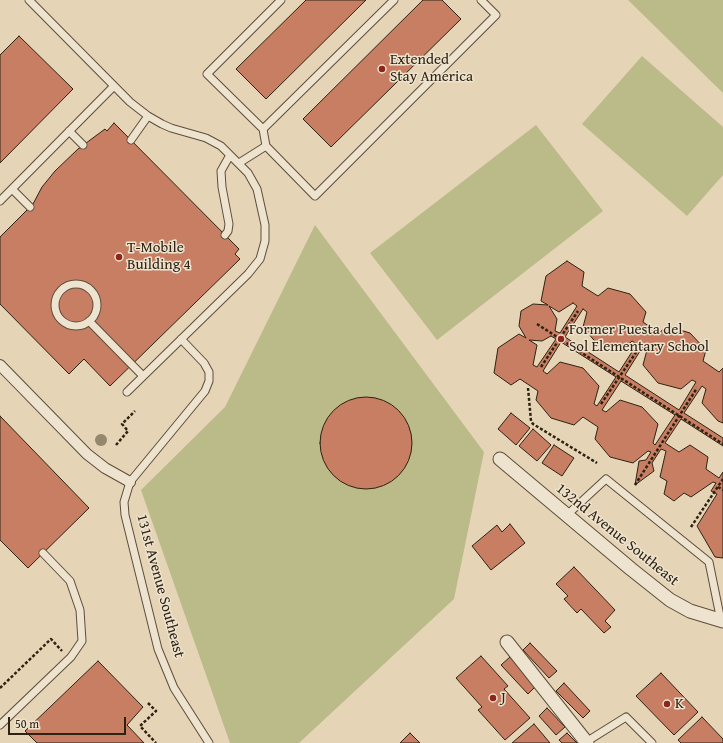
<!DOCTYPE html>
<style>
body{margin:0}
#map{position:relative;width:723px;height:743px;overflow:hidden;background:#e5d4b5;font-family:"Gentium Book Plus",serif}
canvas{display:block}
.scale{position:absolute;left:8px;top:717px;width:118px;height:18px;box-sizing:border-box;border:2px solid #2e2212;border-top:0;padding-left:5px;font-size:12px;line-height:14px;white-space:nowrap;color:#2e2212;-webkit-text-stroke:3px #eee3cf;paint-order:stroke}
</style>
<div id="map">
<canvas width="723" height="743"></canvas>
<div class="scale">50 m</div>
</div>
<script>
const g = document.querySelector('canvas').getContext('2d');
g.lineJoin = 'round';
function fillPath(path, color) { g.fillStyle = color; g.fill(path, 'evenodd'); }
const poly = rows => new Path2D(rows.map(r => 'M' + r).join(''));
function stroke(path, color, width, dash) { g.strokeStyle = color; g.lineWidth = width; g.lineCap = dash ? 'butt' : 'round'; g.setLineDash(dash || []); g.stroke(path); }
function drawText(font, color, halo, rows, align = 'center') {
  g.font = font + ' "Gentium Book Plus",serif'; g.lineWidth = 3; g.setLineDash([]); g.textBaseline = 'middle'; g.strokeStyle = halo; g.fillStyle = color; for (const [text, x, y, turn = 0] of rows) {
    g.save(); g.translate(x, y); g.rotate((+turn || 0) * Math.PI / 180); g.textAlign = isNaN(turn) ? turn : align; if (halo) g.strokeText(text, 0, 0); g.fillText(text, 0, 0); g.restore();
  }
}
fillPath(poly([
 [628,0,723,0,723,93],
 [642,56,723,127,723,175,687,216,582,124],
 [536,125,603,211,437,340,370,253],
 [315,225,484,452,454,599,299,743,230,743,141,490,225,407]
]), '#bbbb89');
const building = poly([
 [306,0,366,0,266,99,236,69,306,0],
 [423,0,442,0,461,19,331,147,303,119,423,0],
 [19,36,73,89,0,163,0,55,19,36],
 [114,123,239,249,235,254,240,259,110,386,84,359,69,374,0,304,0,237,33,204,42,187,55,171,78,149,105,129,107,131,114,123],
 [567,261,584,272,582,286,598,296,608,288,630,294,646,312,643,322,659,333,667,326,690,333,706,350,703,361,719,372,723,368,723,423,718,421,702,403,706,389,702,386,684,413,723,438,723,446,681,419,665,443,679,452,690,445,708,457,706,469,719,478,723,472,723,558,715,557,697,526,717,494,711,491,716,483,713,482,691,497,684,493,674,501,664,494,667,481,660,477,666,451,661,449,652,463,654,471,635,485,639,461,646,460,651,452,648,451,633,463,610,457,595,439,598,427,583,417,574,425,551,418,536,400,538,391,520,379,511,385,494,373,498,348,519,334,526,338,519,326,521,311,533,304,548,305,541,301,546,276,567,261],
 [573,303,577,306,560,333,555,331,557,319,549,306,559,312,573,303],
 [583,309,587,312,583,327,598,345,621,351,632,341,637,344,619,372,565,337,583,309],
 [551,336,556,339,537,367,533,365,537,345,529,340,542,341,551,336],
 [561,342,616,377,597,406,594,404,599,386,583,368,560,362,547,374,543,371,561,342],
 [642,348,647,350,643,365,658,383,681,389,692,380,696,382,679,410,625,375,642,348],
 [621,381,675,415,655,445,653,443,658,424,642,407,620,400,606,412,602,410,621,381],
 '320 443a46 46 0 1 1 92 0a46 46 0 1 1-92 0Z',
 [511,413,530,428,516,445,498,429,511,413],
 [0,416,89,508,28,568,0,540,0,416],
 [533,429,551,445,537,461,519,446,533,429],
 [554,445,574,458,562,476,542,463,554,445],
 [510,524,525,543,491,570,472,546,497,525,502,532,510,524],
 [574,567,615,610,605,621,611,627,604,633,581,609,577,613,564,599,568,596,556,584,574,567],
 [530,643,557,671,549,678,523,650,530,643],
 [481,656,508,686,504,689,530,718,505,740,478,710,482,707,456,678,481,656],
 [510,657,537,685,528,694,501,665,510,657],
 [98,661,143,707,127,725,144,743,37,743,25,731,98,661],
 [661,673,698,712,674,735,636,696,661,673],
 [564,683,590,711,583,718,556,691,564,683],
 [547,708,565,727,556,735,539,716,547,708],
 [702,717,723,739,723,743,681,743,678,740,702,717],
 [534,724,550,743,512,743,534,724],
 [410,733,420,743,400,743,410,733],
 [567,733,577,743,562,743,559,740,567,733]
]);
fillPath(building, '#c77e63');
stroke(building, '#2e2212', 1);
const service = poly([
 [29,0,130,102,148,116,162,124,171,128,206,138,221,146,248,173,257,189,265,225,265,241,260,259,248,274,127,392],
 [281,0,207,74,263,129,266,146,315,196,496,15,481,0],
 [263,129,394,0],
 [69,131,83,145],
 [131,140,148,116],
 [239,163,266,146],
 [12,189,30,207],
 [0,201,114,86],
 [225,235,228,231,229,224,222,187,221,171,230,155],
 '55 305a21 21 0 1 1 42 0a21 21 0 1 1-42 0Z',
 [89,321,143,376],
 [181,339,204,363,209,372,209,381,205,391,130,482,124,502,125,515,158,649,174,688,209,743],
 [567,515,606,479,709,562,721,621],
 [0,725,71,657,82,641,80,610,70,581,43,553],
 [586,742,626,717,652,743]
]);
const pedestrian = poly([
 [0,365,87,454,105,468,130,482]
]);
const minor = poly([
 [500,459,631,569,670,600,690,611,723,621],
 [507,642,587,743]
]);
stroke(service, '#5c4e3b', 9);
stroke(pedestrian, '#5c4e3b', 12);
stroke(minor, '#5c4e3b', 15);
stroke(poly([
 [537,324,723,444],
 [541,367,578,311],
 [528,388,531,421,533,424,597,463],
 [601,404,637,351],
 [116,445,128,431,122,424,135,411],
 [635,485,697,388],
 [718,487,723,490],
 [691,527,723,479],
 [0,688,51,639,62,651],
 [148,703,156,711,140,726,156,743]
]), '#2e2212', 2.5, [3, 2]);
stroke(service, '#eee3cf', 7);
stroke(pedestrian, '#eee3cf', 10);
stroke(minor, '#eee3cf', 13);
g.fillStyle = '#94876c';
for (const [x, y] of [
 [101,440]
]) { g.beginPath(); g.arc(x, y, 6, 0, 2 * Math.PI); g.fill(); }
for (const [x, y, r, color] of [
 [382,69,4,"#8f2418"],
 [119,257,4,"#8f2418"],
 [561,339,4,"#8f2418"],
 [493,698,4,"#8f2418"],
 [667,704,4,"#8f2418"]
]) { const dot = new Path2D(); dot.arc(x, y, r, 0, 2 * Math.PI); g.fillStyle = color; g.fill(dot); stroke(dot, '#eee3cf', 1.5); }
drawText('15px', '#2e2212', '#eee3cf', [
 ["Extended",390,60],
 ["Stay America",390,77],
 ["T-Mobile",127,248],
 ["Building 4",127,265],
 ["Former Puesta del",569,330],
 ["Sol Elementary School",569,347],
 ["J",501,698],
 ["K",675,704]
], 'left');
drawText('15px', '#2e2212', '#eee3cf', [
 ["132nd Avenue Southeast",617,535,39],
 ["131st Avenue Southeast",160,586,75]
]);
</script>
